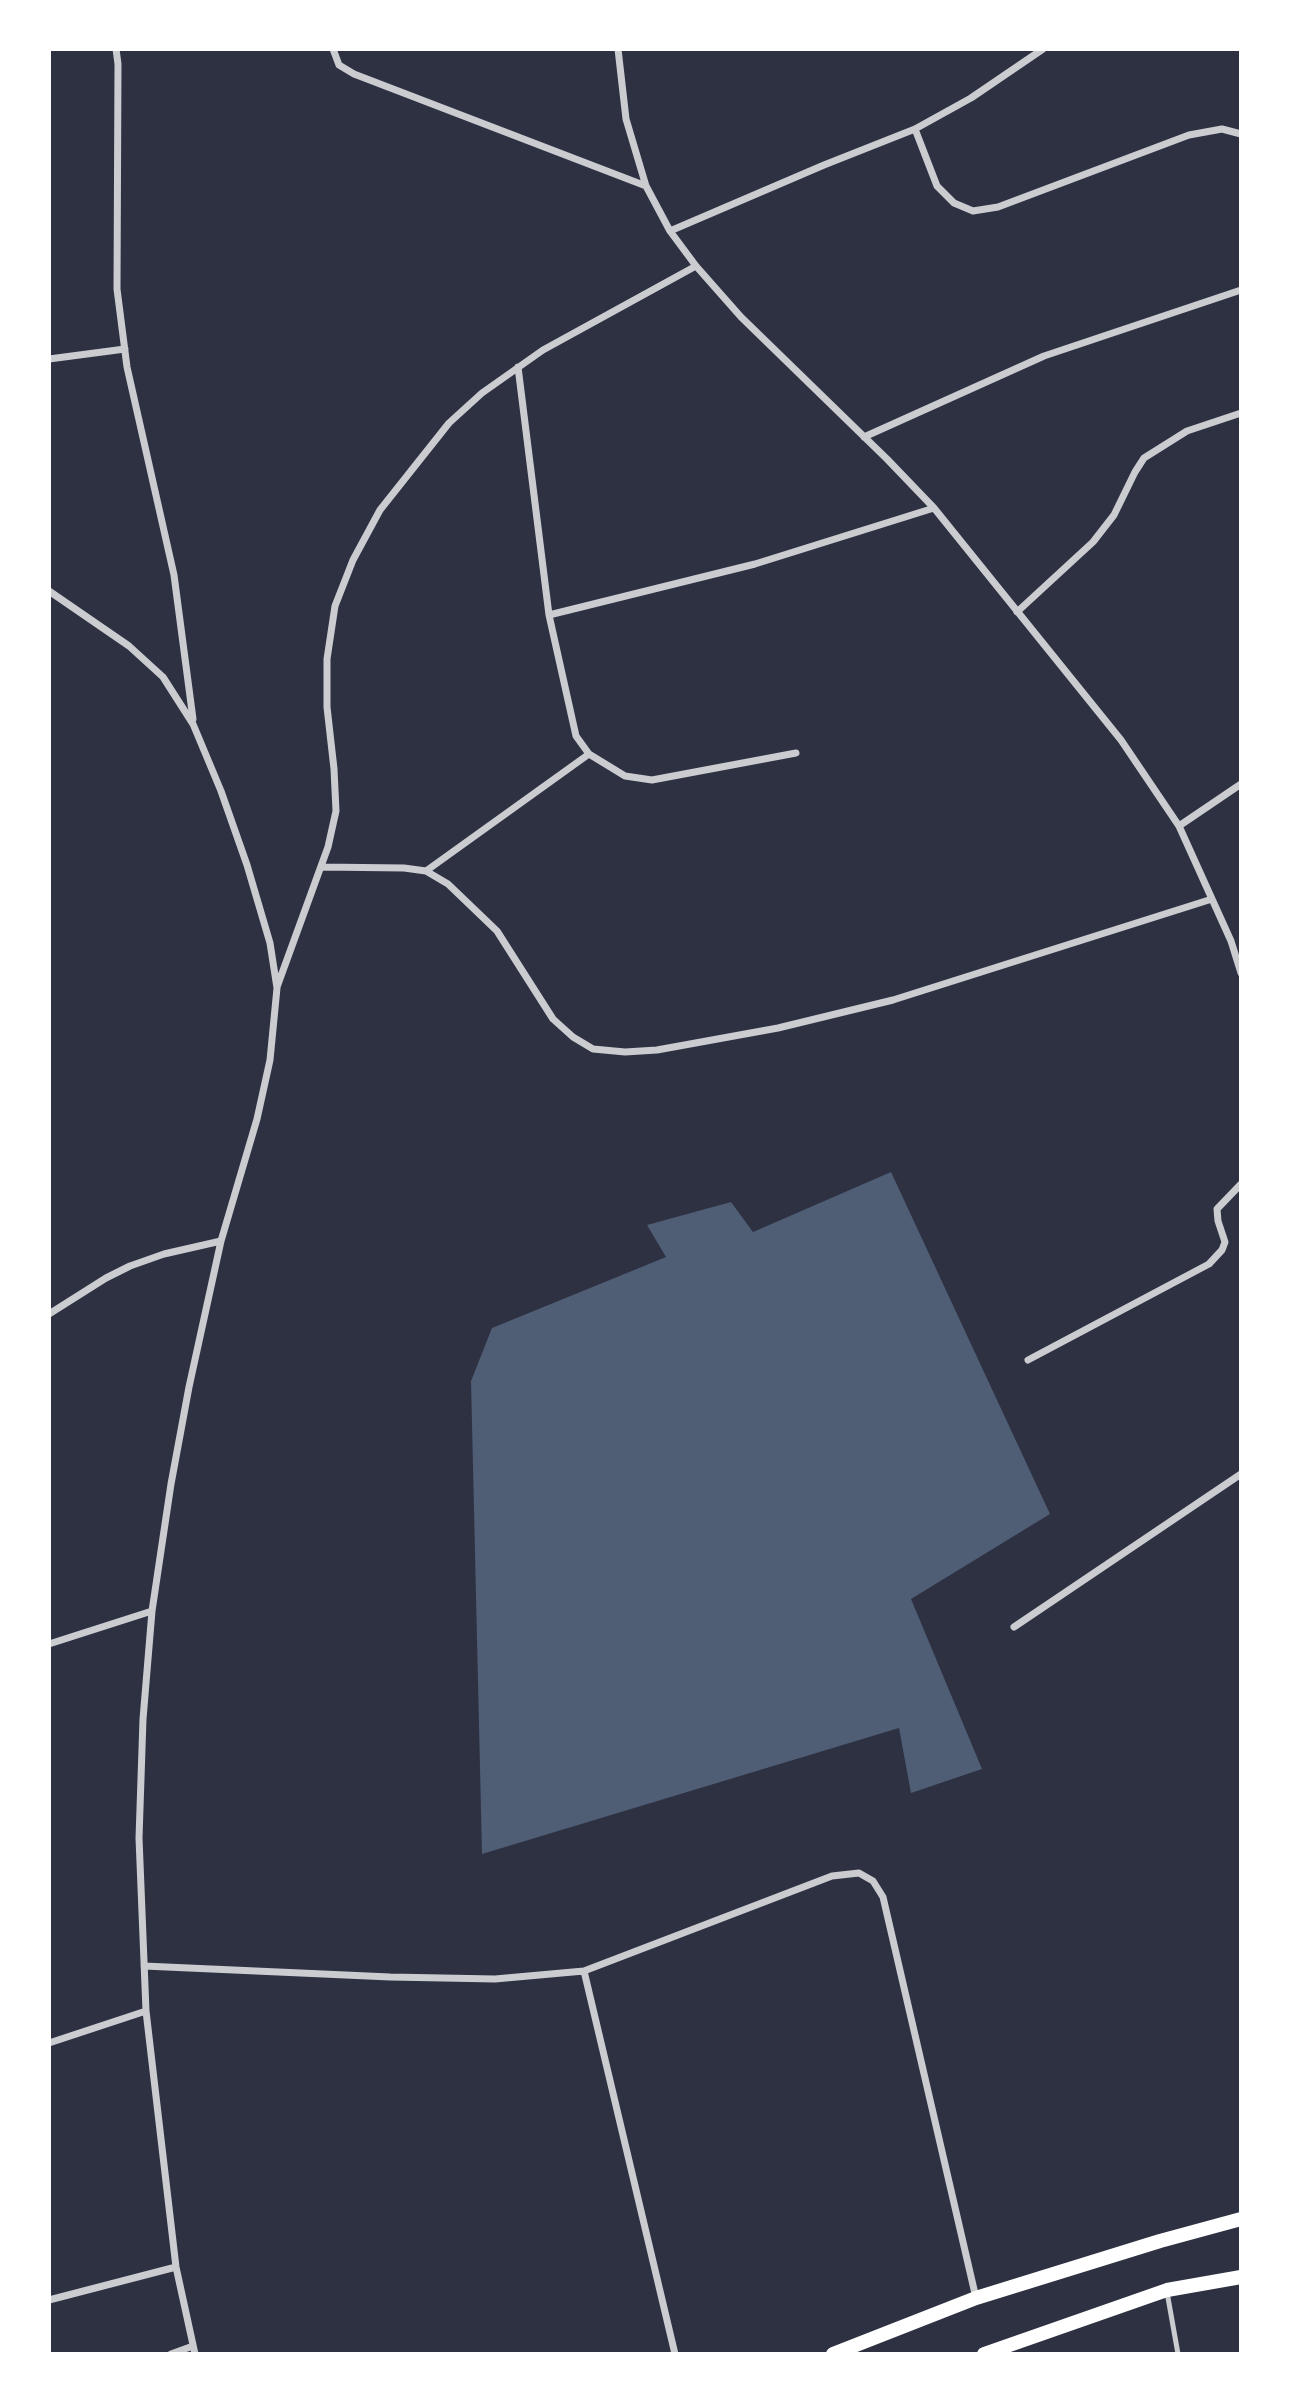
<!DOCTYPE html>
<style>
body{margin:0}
#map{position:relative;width:1290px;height:2403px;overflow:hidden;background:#2d3142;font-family:"Open Sans",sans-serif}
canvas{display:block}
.frame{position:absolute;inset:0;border:51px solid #fff;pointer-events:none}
</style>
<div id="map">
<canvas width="1290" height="2403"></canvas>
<div class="frame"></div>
</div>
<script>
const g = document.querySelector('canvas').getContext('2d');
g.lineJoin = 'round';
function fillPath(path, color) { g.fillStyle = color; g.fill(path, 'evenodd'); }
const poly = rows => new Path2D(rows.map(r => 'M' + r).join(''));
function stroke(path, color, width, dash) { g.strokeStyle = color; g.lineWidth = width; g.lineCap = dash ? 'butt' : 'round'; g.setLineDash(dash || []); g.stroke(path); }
fillPath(poly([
 [891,1172,1050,1514,911,1599,982,1769,911,1793,899,1728,482,1854,471,1381,492,1328,666,1257,647,1225,731,1202,753,1232]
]), '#4f5d75');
stroke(poly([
 [1167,2292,1178,2354]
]), '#caccd0', 5);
stroke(poly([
 [116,49,118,64,117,289,127,367,174,575,193,719],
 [333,49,339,65,354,74,646,186],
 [618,49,626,119,646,186,670,231,696,266,741,317,887,459,934,508,1121,740,1179,826,1231,941,1241,973],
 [915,129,937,186,954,203,973,211,998,207,1189,135,1222,129,1241,134],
 [670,231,824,165,915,129,971,98,1043,49],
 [49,359,125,349],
 [518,367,549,615,576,736,589,754,625,776,652,780,796,753],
 [864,437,1044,356,1241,290],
 [49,591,129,646,163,677,193,724,221,791,247,865,270,943,277,988,270,1060,257,1119,221,1241,189,1387,171,1484,152,1611,143,1719,139,1838,146,2011,176,2267,195,2354],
 [1017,612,1093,542,1114,515,1135,472,1144,458,1187,431,1241,413],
 [549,615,755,564,934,508],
 [1179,826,1241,784],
 [321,867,404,868,426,871,448,884,497,931,553,1019,573,1037,593,1049,625,1052,657,1050,778,1028,893,1000,1212,899],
 [426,871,589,754],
 [277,987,328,847,336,811,334,769,327,707,327,659,335,606,353,560,380,510,449,423,482,393,543,350,696,266],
 [49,1314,106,1278,130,1266,164,1254,221,1241],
 [1028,1360,1209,1264,1222,1250,1225,1242,1218,1221,1217,1209,1241,1184],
 [1014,1627,1241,1474],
 [49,1644,152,1611],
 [144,1966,390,1977,495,1979,584,1971,832,1876,859,1873,873,1881,883,1897,976,2298],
 [584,1971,675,2354],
 [49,2043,146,2011],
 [49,2300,176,2267],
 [171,2354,193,2346]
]), '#caccd0', 7);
stroke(poly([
 [833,2354,976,2298,1160,2241,1241,2219],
 [984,2354,1167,2290,1241,2277]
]), '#fff', 14);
</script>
